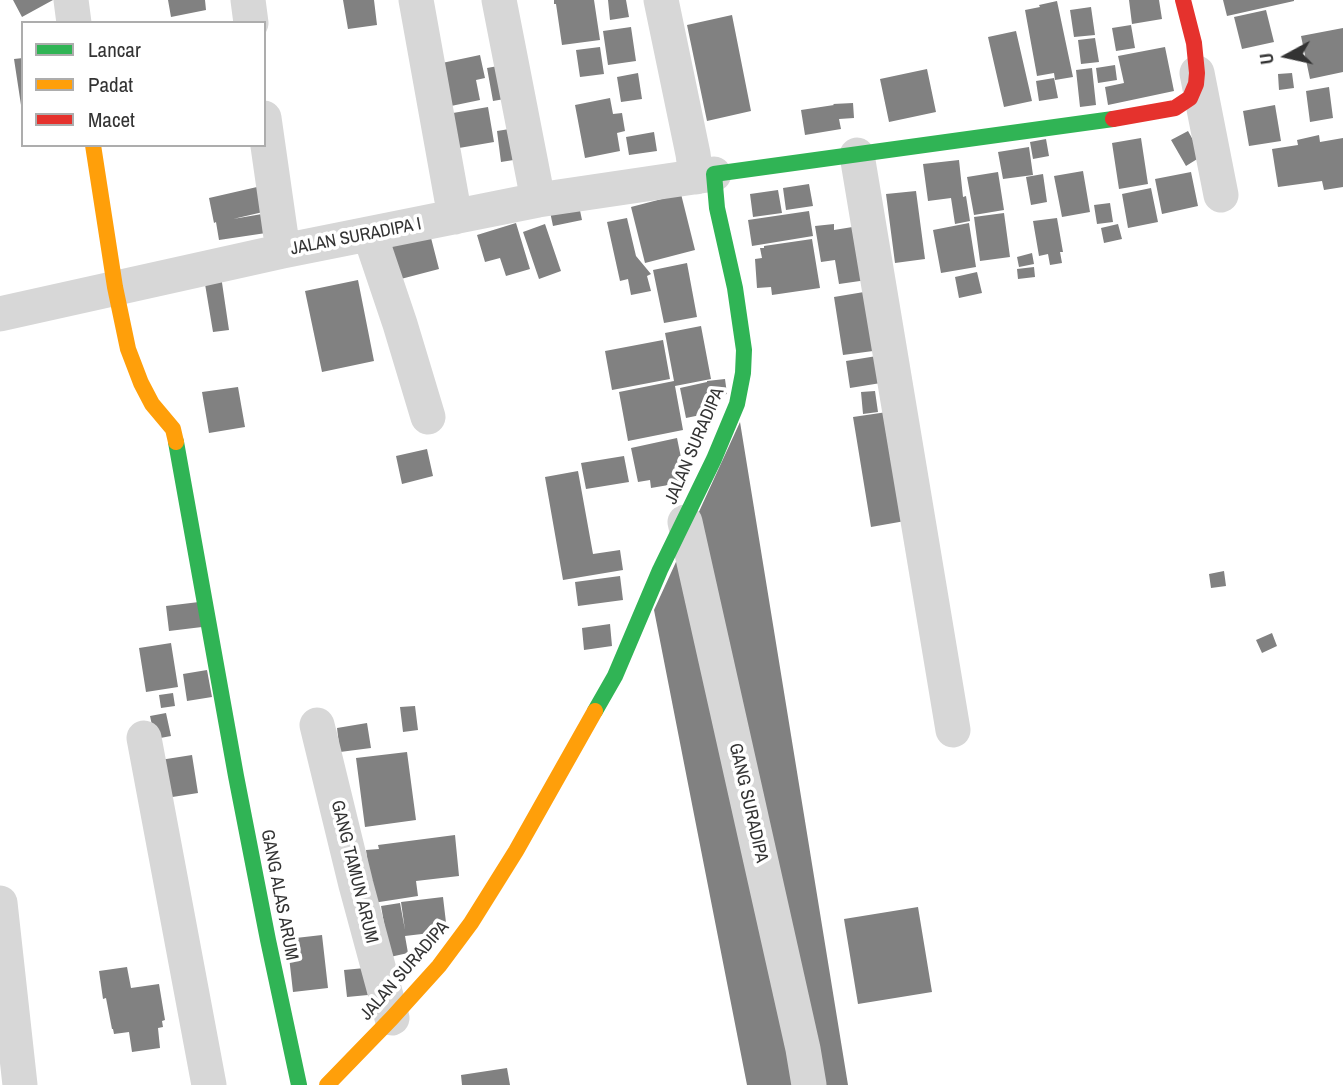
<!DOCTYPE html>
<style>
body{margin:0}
#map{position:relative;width:1343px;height:1085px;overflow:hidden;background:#fff;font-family:"Archivo Narrow",sans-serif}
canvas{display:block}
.legend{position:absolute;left:21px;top:21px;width:245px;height:126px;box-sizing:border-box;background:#fff;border:2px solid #adadad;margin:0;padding:9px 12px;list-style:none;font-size:21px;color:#333}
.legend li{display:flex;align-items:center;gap:14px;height:35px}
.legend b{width:35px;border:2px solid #adadad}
.north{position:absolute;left:1252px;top:21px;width:70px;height:70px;-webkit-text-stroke:5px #fff;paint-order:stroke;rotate:262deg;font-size:19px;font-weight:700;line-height:28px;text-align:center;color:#333}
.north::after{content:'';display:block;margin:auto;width:24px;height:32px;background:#333;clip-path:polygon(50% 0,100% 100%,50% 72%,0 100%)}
</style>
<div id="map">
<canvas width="1343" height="1085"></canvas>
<ul class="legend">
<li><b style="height:9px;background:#30b455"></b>Lancar</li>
<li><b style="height:9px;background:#ff9f0a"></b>Padat</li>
<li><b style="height:9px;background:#e5322d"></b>Macet</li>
</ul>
<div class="north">U</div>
</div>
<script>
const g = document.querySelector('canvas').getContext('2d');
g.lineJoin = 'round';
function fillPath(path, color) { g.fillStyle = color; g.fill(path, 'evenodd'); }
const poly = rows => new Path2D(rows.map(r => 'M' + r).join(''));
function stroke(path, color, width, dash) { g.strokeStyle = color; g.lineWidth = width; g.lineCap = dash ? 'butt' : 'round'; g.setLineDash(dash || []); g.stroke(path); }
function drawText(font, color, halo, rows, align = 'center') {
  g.font = font + ' "Archivo Narrow",sans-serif'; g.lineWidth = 7; g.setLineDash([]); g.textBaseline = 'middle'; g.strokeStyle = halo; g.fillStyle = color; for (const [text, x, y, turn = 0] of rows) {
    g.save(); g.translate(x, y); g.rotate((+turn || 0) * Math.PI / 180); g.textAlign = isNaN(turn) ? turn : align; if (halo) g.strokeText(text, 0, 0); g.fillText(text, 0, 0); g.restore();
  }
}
fillPath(poly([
 [13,0,53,0,22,17],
 [168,0,205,0,206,10,171,17],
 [343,0,374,0,377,25,348,29],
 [554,0,594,0,600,40,562,45,556,4,554,4],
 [608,0,626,0,629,17,610,20],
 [1129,0,1159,0,1162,19,1132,24],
 [1223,0,1294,0,1294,1,1227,16],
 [1057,1,1073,77,1055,80,1054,73,1037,76,1025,10,1040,7,1039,5],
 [1091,7,1095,35,1074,37,1070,10],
 [1266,10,1274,42,1242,49,1234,17],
 [732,15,751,111,707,121,687,25],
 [1131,25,1135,48,1116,51,1112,28],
 [631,27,636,61,608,65,603,31],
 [1343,28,1343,72,1310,79,1301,36],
 [1016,31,1032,101,1004,107,988,37],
 [1095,38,1099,62,1081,64,1078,40],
 [600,47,604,74,580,77,576,50],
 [1165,47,1174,91,1108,105,1105,87,1124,83,1118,56],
 [480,55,485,78,476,80,480,100,451,106,442,63],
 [23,58,23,104,21,105,14,59],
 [509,64,516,97,493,101,487,68],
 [1115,65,1117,80,1098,83,1096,68],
 [1092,68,1096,105,1080,107,1076,70],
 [927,69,936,112,889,122,880,79],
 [638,73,642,99,621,102,617,77],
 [1292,73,1294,88,1279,90,1278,74],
 [1054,78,1058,98,1039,101,1036,81],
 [1329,87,1333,118,1310,122,1306,91],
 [610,98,613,114,622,113,625,131,617,133,620,151,585,158,575,105],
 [853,103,854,118,839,119,841,129,805,135,801,110,834,105,833,104],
 [1275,105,1281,141,1249,146,1243,111],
 [488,107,494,142,459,148,453,113],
 [522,127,526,158,501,162,497,131],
 [1188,131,1202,156,1186,166,1171,140],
 [654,132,657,151,629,155,626,137],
 [1319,135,1320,142,1343,138,1343,187,1324,190,1322,181,1278,187,1272,149,1298,145,1297,140],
 [1141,138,1148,184,1119,189,1112,143],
 [1046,139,1049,156,1033,159,1030,142],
 [1029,147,1033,175,1003,179,998,152],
 [959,160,963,197,966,196,970,221,955,224,951,198,928,201,923,164],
 [1083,171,1090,212,1062,217,1054,176],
 [998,172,1004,210,974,215,967,177],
 [1191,172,1198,206,1162,214,1155,179],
 [1043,174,1047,202,1031,205,1026,177],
 [809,184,813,206,786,210,783,188],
 [257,187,263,212,233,219,262,214,266,233,219,240,216,222,214,223,209,198],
 [1151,188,1158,222,1128,228,1122,194],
 [778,190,782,213,753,217,750,194],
 [916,191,925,259,895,263,886,194],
 [681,194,695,250,645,263,631,207],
 [578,201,582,220,553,226,549,207],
 [1110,203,1113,222,1097,224,1094,205],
 [809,211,813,236,752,246,748,220],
 [1004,213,1010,257,980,261,974,217],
 [627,218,636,256,651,274,647,276,651,291,631,295,628,279,620,281,607,222],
 [1057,218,1063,252,1060,252,1062,263,1050,265,1048,254,1039,256,1033,221],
 [516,223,530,269,506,276,500,258,485,262,477,235],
 [969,223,976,267,941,273,933,230],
 [545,224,561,271,539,279,523,232],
 [834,224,834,230,865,225,874,279,839,284,835,260,821,262,815,226],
 [1118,224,1122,239,1104,243,1101,228],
 [430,234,439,269,397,280,387,245],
 [812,239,820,288,772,295,771,287,757,288,755,259,762,258,760,248,764,248,764,246],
 [1032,253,1034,264,1019,267,1017,257],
 [687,263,697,317,664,323,653,270],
 [1034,267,1035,277,1018,279,1017,269],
 [977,272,982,293,959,298,955,277],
 [221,276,229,330,213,332,204,278],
 [358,280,374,361,322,372,305,291],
 [864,292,873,351,843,355,834,297],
 [701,326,711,379,675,386,683,430,628,441,619,392,674,381,665,333],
 [663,340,670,379,612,390,605,351],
 [883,355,887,382,850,388,846,361],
 [725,379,727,394,713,396,715,412,686,418,680,388,707,382,707,381],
 [238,387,245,427,209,433,202,392],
 [875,391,878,412,863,414,861,392],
 [887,412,905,521,871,527,853,417],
 [740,422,848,1085,747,1085,654,610],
 [677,438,686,482,651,488,650,480,638,482,631,448],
 [427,449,433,476,402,484,396,456],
 [624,456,629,482,586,489,581,463],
 [578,471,593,554,620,550,623,570,563,580,545,477],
 [1224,571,1226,586,1211,588,1209,574],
 [620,576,623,600,578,606,575,582],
 [199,602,202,627,169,631,166,606],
 [610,624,612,646,584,650,582,628],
 [1272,633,1277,646,1262,653,1256,640],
 [171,643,178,687,146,692,139,648],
 [207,670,212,697,187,701,183,674],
 [173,693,175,706,161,708,159,695],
 [415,706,418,730,403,732,400,707],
 [166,713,171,736,155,739,150,716],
 [367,723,371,748,340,752,337,728],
 [407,752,416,820,365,827,356,758],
 [192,755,198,793,166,798,160,760],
 [455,835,459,876,416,881,418,896,373,903,366,850,379,849,378,845],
 [443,897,447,931,405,936,408,953,390,957,381,906,400,903,405,930,401,902],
 [918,907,932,992,858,1004,844,919],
 [322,935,328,988,293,992,287,939],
 [127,967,131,988,159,984,165,1020,162,1021,163,1027,158,1028,160,1048,132,1052,129,1032,114,1034,113,1029,112,1029,106,998,103,999,99,971],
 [365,968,368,995,347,997,344,970],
 [507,1068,510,1085,462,1085,461,1075]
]), '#818181');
stroke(poly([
 [71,0,74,23],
 [248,0,251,23],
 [416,0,455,217],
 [499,0,538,200],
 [661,0,693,154,696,177],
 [1197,73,1221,195],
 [264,118,283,251],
 [857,155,953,730],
 [370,235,400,324,428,417],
 [0,314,283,251,538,200,714,174],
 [685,522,803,1049,809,1085],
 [317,725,356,885,392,1018],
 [144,738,209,1085],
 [0,903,20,1085]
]), '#d7d7d7', 35);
stroke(poly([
 [176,442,236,776,268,940,299,1085],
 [595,711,615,676,660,570,714,459,737,404,743,373,744,350,735,288,717,208,714,174,1113,119]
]), '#30b455', 16);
stroke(poly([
 [93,145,115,287,128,349,141,383,152,404,173,429,176,442],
 [327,1085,392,1018,439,966,471,923,516,851,595,711]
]), '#ff9f0a', 16);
stroke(poly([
 [1113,119,1175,108,1190,98,1196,84,1197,73,1194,43,1183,0]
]), '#e5322d', 16);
drawText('18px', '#333', '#fff', [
 ["JALAN SURADIPA I",356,237,-11],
 ["JALAN SURADIPA",695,446,-67],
 ["GANG SURADIPA",748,803,77],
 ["GANG TAMUN ARUM",354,872,76],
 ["GANG ALAS ARUM",279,895,79],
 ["JALAN SURADIPA",405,971,-49]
]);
</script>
